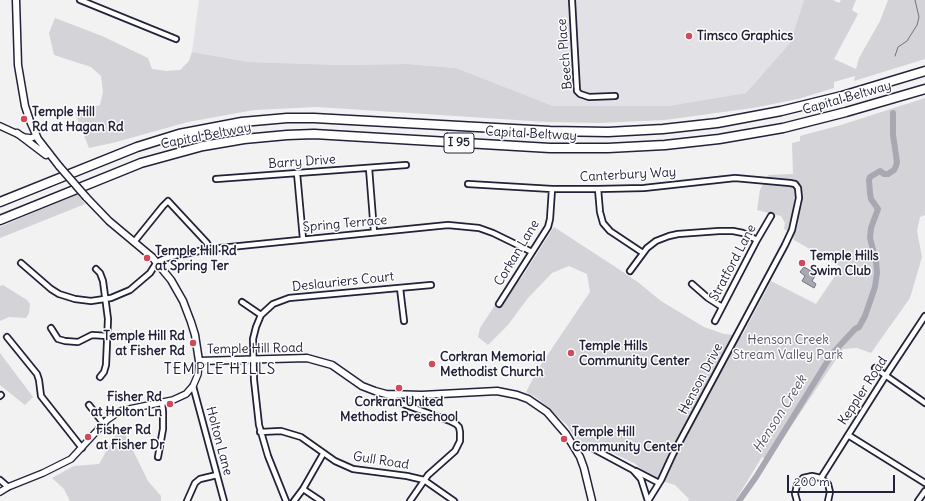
<!DOCTYPE html>
<style>
body{margin:0}
#map{position:relative;width:925px;height:501px;overflow:hidden;background:#f2f2f3;font-family:Delius,sans-serif}
canvas{display:block}
.scale{position:absolute;left:787px;top:475px;width:108px;height:18px;box-sizing:border-box;border:2px solid #22223b;border-top:0;padding-left:5px;font-size:12px;line-height:14px;white-space:nowrap;color:#22223b;-webkit-text-stroke:3px #fff;paint-order:stroke}
</style>
<div id="map">
<canvas width="925" height="501"></canvas>
<div class="scale">200 m</div>
</div>
<script>
const g = document.querySelector('canvas').getContext('2d');
g.lineJoin = 'round';
function fillPath(path, color) { g.fillStyle = color; g.fill(path, 'evenodd'); }
const poly = rows => new Path2D(rows.map(r => 'M' + r).join(''));
function stroke(path, color, width, dash) { g.strokeStyle = color; g.lineWidth = width; g.lineCap = dash ? 'butt' : 'round'; g.setLineDash(dash || []); g.stroke(path); }
function drawText(font, color, halo, rows, align = 'center') {
  g.font = font + ' Delius,sans-serif'; g.lineWidth = 3; g.setLineDash([]); g.textBaseline = 'middle'; g.strokeStyle = halo; g.fillStyle = color; for (const [text, x, y, turn = 0] of rows) {
    g.save(); g.translate(x, y); g.rotate((+turn || 0) * Math.PI / 180); g.textAlign = isNaN(turn) ? turn : align; if (halo) g.strokeText(text, 0, 0); g.fillText(text, 0, 0); g.restore();
  }
}
fillPath(poly([
 [199,0,804,0,790,43,746,93,668,106,553,106,456,68,408,64,339,65,249,62,192,52]
]), '#e2e2e6');
fillPath(poly([
 [804,0,833,0,839,3,841,0,856,0,852,10,858,14,834,59,856,69,859,58,880,21,888,0,925,0,925,59,854,81,855,76,834,82,834,88,798,99,753,108,665,120,599,123,547,122,317,107,254,110,188,122,116,142,89,148,75,113,100,105,103,92,101,76,91,67,54,55,49,33,55,18,102,36,148,58,152,69,166,71,180,70,189,61,192,52,249,62,339,65,408,64,456,68,553,106,668,106,746,93,790,43],
 [925,98,925,215,920,217,917,231,922,257,910,298,871,353,857,348,843,349,768,461,762,457,735,501,688,501,689,499,675,485,652,478,634,463,594,444,578,443,567,425,537,398,526,392,538,369,590,292,587,274,569,266,552,273,528,298,508,325,488,345,478,337,480,328,497,302,522,277,554,227,617,268,639,283,661,301,704,327,724,334,742,336,771,281,816,304,841,267,794,240,791,233,784,229,785,223,781,216,757,210,760,190,768,175,793,174,792,143,800,141,800,136,841,125],
 [77,194,85,204,0,238,0,227],
 [3,285,27,300,30,304,29,313,26,318,9,317,0,321,0,286],
 [0,353,33,397,25,405,0,385],
 [121,426,148,481,161,496,161,501,70,501,64,489,52,478,74,466,99,464]
]), '#d3d3d8');
const water = poly([
 [804,267,816,274,812,281,816,284,814,288,802,281,805,276,800,272,804,267]
]);
fillPath(water, '#a8a8b2');
stroke(water, '#727282', 1);
stroke(poly([
 [895,56,898,47,907,41,917,25,919,17,915,0]
]), '#727282', 1);
stroke(poly([
 [739,501,756,477,832,354,855,329,859,327,865,316,875,287,877,273,876,261,870,238,871,228,878,209,871,199,870,193,869,180,870,177,880,171,884,174,888,174,894,170,896,166,897,162,893,135,893,113]
]), '#a8a8b2', 6);
const minor = poly([
 [80,0,176,39],
 [572,0,577,91,580,94,589,97,615,96],
 [369,168,374,232],
 [297,173,303,239],
 [216,179,406,165],
 [468,184,552,189,598,189,644,188,735,178,790,183,795,184,798,188,799,198,792,230,785,245,673,454,661,480,648,501],
 [598,189,600,212,603,223,610,231,643,253],
 [134,242,163,206,168,201,207,243,210,249],
 [21,263,51,289,59,294,75,299,91,301,111,298,130,290,150,273,157,262,161,260,173,256,210,249,448,225,479,228,493,233,532,252],
 [96,269,100,273,103,281,108,319,106,365,104,372,100,377],
 [630,271,647,248,656,241,669,236,678,234,719,231,733,231,743,233,757,240],
 [692,284,708,298,722,307],
 [400,288,404,321],
 [242,302,261,315],
 [499,304,548,227,550,219,552,189],
 [715,321,757,240,771,216],
 [51,328,58,339,65,341,78,342,92,335,108,336],
 [7,337,37,374,39,380,41,396,82,448],
 [875,368,925,403],
 [193,386,224,501],
 [386,394,403,404,450,421,456,424,459,427,460,432,460,441,455,451,428,475,410,501],
 [0,396,1,395],
 [89,405,104,424],
 [260,432,281,431,301,437,335,461,353,469,407,476,424,480,454,501],
 [848,435,925,483],
 [576,449,583,447,592,448,633,470,641,479,648,501],
 [158,457,163,429,163,412,162,403],
 [636,471,659,483],
 [821,478,886,375,925,316],
 [0,480,8,487],
 [303,489,321,501],
 [187,501,195,483,200,479,217,475],
 [286,501,268,456,259,425,254,380,253,339,256,327,261,315,273,304,289,298,431,285],
 [294,501,303,489,323,454],
 [797,501,795,494,797,485,803,478,812,476,821,478,828,484,830,492,828,501],
 [918,501,925,491]
]);
const tertiary = poly([
 [0,126,24,137,31,138,36,136],
 [0,492,8,487,43,473,71,459,107,420,120,411,173,400,186,394,193,386,196,379,198,374,199,361]
]);
const secondary = poly([
 [16,0,18,65,25,106,30,121,38,139,59,166],
 [17,133,46,155],
 [86,197,109,221,152,257,171,280,183,301,191,322,195,335,199,361,307,358,332,365,362,386,375,391,386,394,422,395,497,391,517,395,528,399,547,412,566,434,580,457,584,468,592,501]
]);
const motorway = poly([
 [0,202,137,147,179,134,242,122,287,118,314,118,550,131,608,132,663,129,717,123,781,111,842,96,925,71],
 [0,220,141,163,203,146,244,139,287,135,314,134,550,148,608,148,665,145,719,139,783,128,846,112,925,89]
]);
stroke(minor, '#22223b', 8);
stroke(tertiary, '#22223b', 8);
stroke(secondary, '#22223b', 9);
stroke(motorway, '#22223b', 11);
stroke(minor, '#fff', 4.5);
stroke(tertiary, '#fff', 5.5);
stroke(secondary, '#fff', 6);
stroke(motorway, '#fff', 8);
const secondaryBridge = poly([
 [59,166,86,197]
]);
stroke(secondaryBridge, '#22223b', 9, []);
stroke(secondaryBridge, '#fff', 6);
for (const [x, y, r, color] of [
 [689,36,4,"#d1495b"],
 [24,119,4,"#d1495b"],
 [147,258,4,"#d1495b"],
 [802,263,4,"#d1495b"],
 [193,343,4,"#d1495b"],
 [571,353,4,"#d1495b"],
 [432,364,4,"#d1495b"],
 [399,388,4,"#d1495b"],
 [170,404,4,"#d1495b"],
 [88,437,4,"#d1495b"],
 [564,439,4,"#d1495b"]
]) { const dot = new Path2D(); dot.arc(x, y, r, 0, 2 * Math.PI); g.fillStyle = color; g.fill(dot); stroke(dot, '#fff', 1.5); }
for (const [x, y, w] of [
 [459,143,30]
]) { const box = new Path2D(); box.roundRect(x - w / 2, y - 10, w, 20, 3); g.fillStyle = '#fff'; g.fill(box); stroke(box, '#22223b', 1); }
drawText('bold 12px', '#22223b', null, [
 ["I 95",459,143]
]);
drawText('bold 13px', '#22223b', '#fff', [
 ["Timsco Graphics",697,36],
 ["Temple Hill",32,112],
 ["Rd at Hagan Rd",32,127],
 ["Temple Hill Rd",155,251],
 ["at Spring Ter",155,266],
 ["Temple Hills",810,256],
 ["Swim Club",810,271],
 ["Temple Hill Rd",185,336,"right"],
 ["at Fisher Rd",185,351,"right"],
 ["Temple Hills",579,346],
 ["Community Center",579,361],
 ["Corkran Memorial",440,357],
 ["Methodist Church",440,372],
 ["Fisher Rd",162,397,"right"],
 ["at Holton Ln",162,412,"right"],
 ["Corkran United",399,402,"center"],
 ["Methodist Preschool",399,417,"center"],
 ["Fisher Rd",96,430],
 ["at Fisher Dr",96,445],
 ["Temple Hill",572,432],
 ["Community Center",572,447]
], 'left');
drawText('13px', '#22223b', '#fff', [
 ["Beech Place",565,54,-95],
 ["Capital Beltway",847,98,-16],
 ["Capital Beltway",531,134,3],
 ["Capital Beltway",206,136,-11],
 ["Barry Drive",302,162,-4],
 ["Canterbury Way",628,175,-3],
 ["Spring Terrace",345,224,-5],
 ["Corkan Lane",517,253,-59],
 ["Stratford Lane",733,263,-62],
 ["Deslauriers Court",343,282,-6],
 ["Temple Hill Road",255,349,-1],
 ["Henson Drive",701,379,-62],
 ["Keppler Road",863,391,-57],
 ["Holton Lane",219,441,75],
 ["Gull Road",381,461,9]
]);
drawText('13px', '#57576a', '#fff', [
 ["Henson Creek",788,340],
 ["Stream Valley Park",788,355]
]);
drawText('italic 14px', '#58586b', '#fff', [
 ["Henson Creek",780,414,-58]
]);
g.letterSpacing = '1px';
drawText('15px', '#22223b', '#fff', [
 ["TEMPLE HILLS",220,370]
]);
g.letterSpacing = '0px';
</script>
